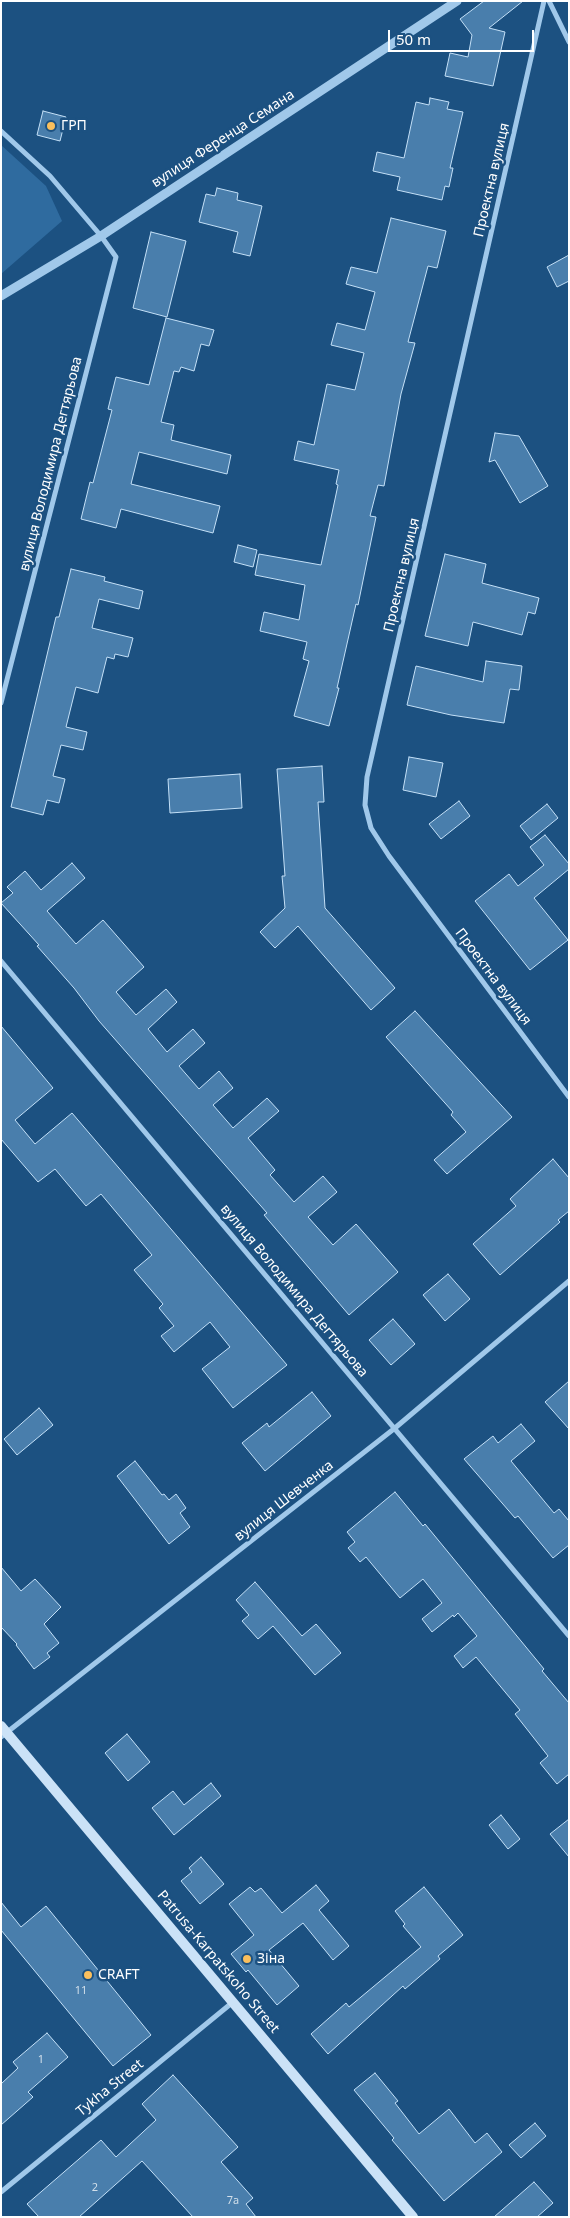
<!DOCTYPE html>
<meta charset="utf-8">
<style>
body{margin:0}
#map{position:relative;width:570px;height:2218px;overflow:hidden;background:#1c5181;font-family:"Noto Sans",sans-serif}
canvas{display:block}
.frame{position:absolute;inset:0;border:2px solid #fff;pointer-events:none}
.scale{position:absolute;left:388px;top:30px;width:146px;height:22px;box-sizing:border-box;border:2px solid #fff;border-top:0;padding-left:6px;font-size:15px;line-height:18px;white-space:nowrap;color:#fff;-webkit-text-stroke:4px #1c5181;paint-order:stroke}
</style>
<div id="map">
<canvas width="570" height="2218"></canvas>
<div class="frame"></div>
<div class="scale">50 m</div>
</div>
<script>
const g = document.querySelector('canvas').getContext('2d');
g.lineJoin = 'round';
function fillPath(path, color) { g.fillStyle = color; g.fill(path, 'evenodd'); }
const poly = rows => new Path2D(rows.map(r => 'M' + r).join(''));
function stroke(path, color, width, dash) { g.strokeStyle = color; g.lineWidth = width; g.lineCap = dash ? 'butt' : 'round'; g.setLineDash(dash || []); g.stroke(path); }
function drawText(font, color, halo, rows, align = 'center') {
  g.font = font + ' "Noto Sans",sans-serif'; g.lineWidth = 5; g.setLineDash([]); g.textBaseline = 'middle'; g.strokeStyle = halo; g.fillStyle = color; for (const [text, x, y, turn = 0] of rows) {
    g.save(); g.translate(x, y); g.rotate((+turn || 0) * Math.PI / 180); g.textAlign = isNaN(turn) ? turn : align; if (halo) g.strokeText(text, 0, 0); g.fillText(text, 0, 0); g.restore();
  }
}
fillPath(poly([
 [1,145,46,186,62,221,1,274]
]), '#2f6b9f');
const building = poly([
 [484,1,523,1,489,28,505,32,493,86,445,76,450,53,468,57,472,35,460,19,484,1],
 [430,98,449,102,447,109,463,112,450,168,453,168,449,187,445,186,442,200,397,190,400,177,373,171,377,152,404,158,416,102,429,105,430,98],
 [43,111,66,117,60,141,37,135,43,111],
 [217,188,238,193,237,200,262,206,250,256,233,252,238,232,199,222,206,194,215,196,217,188],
 [391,218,446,231,437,268,428,266,408,342,415,343,401,394,384,486,378,485,370,516,376,517,358,605,356,604,337,688,339,688,329,726,294,716,309,661,303,659,307,642,260,631,264,612,299,620,305,585,255,575,259,554,321,565,338,485,336,484,339,470,294,460,298,441,314,445,327,384,355,390,364,353,331,345,337,323,365,330,375,292,346,284,351,267,377,273,391,218],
 [151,232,186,241,167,317,133,308,151,232],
 [569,255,569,281,557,287,547,267,569,255],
 [166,318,214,330,209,346,201,344,194,371,181,367,179,372,174,371,161,422,174,425,171,440,231,455,227,474,139,452,131,484,220,506,213,533,121,509,116,528,81,519,90,482,93,483,112,410,108,409,116,377,149,385,166,318],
 [495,433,519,436,548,486,520,503,495,460,489,462,495,433],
 [238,545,257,550,253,567,234,562,238,545],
 [445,554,486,564,482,583,539,598,535,614,528,612,522,635,473,622,468,646,425,636,445,554],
 [71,569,105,577,104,581,143,591,139,609,99,599,92,628,133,638,128,657,115,654,114,659,107,657,98,693,76,687,66,727,87,732,83,750,61,745,53,776,65,779,59,803,47,800,43,815,11,807,56,617,59,617,71,569],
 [486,661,522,666,519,690,510,689,504,723,451,715,407,705,416,666,483,682,486,661],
 [409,757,443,763,436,797,403,790,409,757],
 [322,766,324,802,318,802,325,908,395,988,371,1010,298,926,275,948,260,932,285,908,282,876,285,876,277,769,322,766],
 [240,774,242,808,170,813,168,779,240,774],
 [459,801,470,816,441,839,429,824,459,801],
 [547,804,558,818,531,840,520,826,547,804],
 [545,835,569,864,569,869,534,898,568,940,530,970,475,901,509,874,518,886,544,865,530,847,545,835],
 [72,863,85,878,47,911,76,944,103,920,144,967,116,992,136,1015,166,989,177,1002,148,1029,167,1052,193,1029,205,1043,179,1066,199,1089,219,1071,233,1088,213,1105,233,1128,267,1098,279,1111,248,1138,275,1170,270,1175,294,1202,323,1176,337,1192,308,1217,333,1245,356,1224,398,1272,349,1315,264,1215,267,1213,99,1021,74,988,37,946,39,945,1,903,13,893,7,887,25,871,41,890,72,863],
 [415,1011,512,1117,447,1174,434,1160,466,1132,451,1115,453,1112,386,1037,415,1011],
 [1,1026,53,1088,15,1120,35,1144,72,1113,287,1365,233,1408,202,1369,230,1347,210,1322,174,1352,161,1336,174,1326,159,1308,163,1304,134,1270,152,1255,101,1194,86,1206,55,1169,38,1182,1,1139,1,1026],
 [553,1159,569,1178,569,1211,558,1220,560,1222,500,1275,473,1244,516,1206,510,1199,553,1159],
 [448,1274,470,1299,445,1321,423,1295,448,1274],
 [393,1319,415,1344,391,1365,369,1340,393,1319],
 [569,1381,569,1429,545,1402,569,1381],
 [312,1392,331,1416,265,1471,242,1443,267,1423,269,1427,312,1392],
 [39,1408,53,1425,17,1455,4,1439,39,1408],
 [521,1424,535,1441,511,1461,554,1513,559,1509,569,1521,569,1545,553,1558,518,1516,515,1518,464,1459,493,1436,498,1443,521,1424],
 [135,1461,162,1495,164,1494,169,1500,176,1494,186,1508,180,1513,190,1527,169,1544,117,1476,135,1461],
 [395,1492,423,1526,425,1524,544,1669,542,1671,569,1703,569,1774,557,1784,540,1763,548,1756,515,1714,520,1710,476,1657,463,1668,454,1656,477,1636,458,1613,454,1617,453,1615,432,1632,422,1619,442,1603,423,1579,400,1598,366,1557,360,1562,348,1548,355,1542,347,1532,395,1492],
 [1,1567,21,1591,35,1579,61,1607,44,1624,59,1643,47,1653,50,1657,34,1669,16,1645,17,1644,1,1627,1,1567],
 [255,1582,302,1636,316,1624,341,1653,315,1675,273,1626,258,1639,242,1621,249,1615,236,1600,255,1582],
 [127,1734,150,1762,128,1781,105,1753,127,1734],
 [211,1783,221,1796,174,1835,152,1808,173,1791,184,1805,211,1783],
 [501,1815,520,1839,508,1849,489,1825,501,1815],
 [569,1819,569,1857,550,1834,569,1819],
 [201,1857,224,1884,200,1904,181,1881,192,1872,189,1868,201,1857],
 [316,1885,329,1901,319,1910,349,1946,333,1960,303,1923,269,1950,299,1986,277,2005,248,1970,246,1972,231,1954,254,1935,229,1904,250,1887,255,1892,261,1888,282,1913,316,1885],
 [424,1887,463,1935,438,1956,440,1959,405,1989,403,1986,328,2054,311,2034,346,2003,349,2007,421,1947,403,1926,405,1924,395,1911,424,1887],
 [1,1902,21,1927,46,1906,151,2035,113,2066,1,1930,1,1902],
 [47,2033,68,2057,28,2092,33,2097,1,2125,1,2084,18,2068,13,2062,47,2033],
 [375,2073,398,2101,395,2103,419,2134,449,2109,475,2143,487,2133,502,2152,444,2201,392,2140,394,2138,354,2090,375,2073],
 [173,2075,238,2147,221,2162,253,2198,246,2204,256,2217,193,2217,142,2161,79,2217,39,2217,27,2204,101,2140,116,2157,156,2120,142,2104,173,2075],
 [535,2123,546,2136,521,2158,509,2145,535,2123],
 [534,2182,553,2203,537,2217,494,2217,534,2182]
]);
fillPath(building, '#497eac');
stroke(building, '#c4e0f7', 1);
stroke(poly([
 [544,1,367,777,365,805,371,828,389,856,569,1097],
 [549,1,569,42],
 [1,131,50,176,101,236,116,257,1,703],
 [1,961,569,1636],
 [1,1737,395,1428,569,1281],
 [1,2192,233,2002]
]), '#a0c8ea', 5);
stroke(poly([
 [1,296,101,236,457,1]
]), '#a0c8ea', 9);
stroke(poly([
 [1,1726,413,2217]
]), '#cbe2f7', 10);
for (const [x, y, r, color] of [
 [51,126,5,"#fabf5d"],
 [247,1959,5,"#fabf5d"],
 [88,1975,5,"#fabf5d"]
]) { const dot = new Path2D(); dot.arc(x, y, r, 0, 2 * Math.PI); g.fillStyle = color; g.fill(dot); stroke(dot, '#1c5181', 2); }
drawText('11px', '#d2dfea', null, [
 ["11",81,1991],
 ["1",41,2060],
 ["2",95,2188],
 ["7а",233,2201]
]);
drawText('14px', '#fff', '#1c5181', [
 ["ГРП",61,126],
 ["Зіна",257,1959],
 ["CRAFT",98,1975]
], 'left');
drawText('14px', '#fff', '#1c5181', [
 ["вулиця Ференца Семана",223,139,-33],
 ["Проектна вулиця",492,180,-77],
 ["вулиця Володимира Дегтярьова",51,464,-76],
 ["Проектна вулиця",402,575,-77],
 ["Проектна вулиця",493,977,53],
 ["вулиця Володимира Дегтярьова",294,1291,50],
 ["вулиця Шевченка",284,1501,-38],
 ["Patrusa-Karpatskoho Street",218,1962,50],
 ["Tykha Street",110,2088,-39]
]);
</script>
